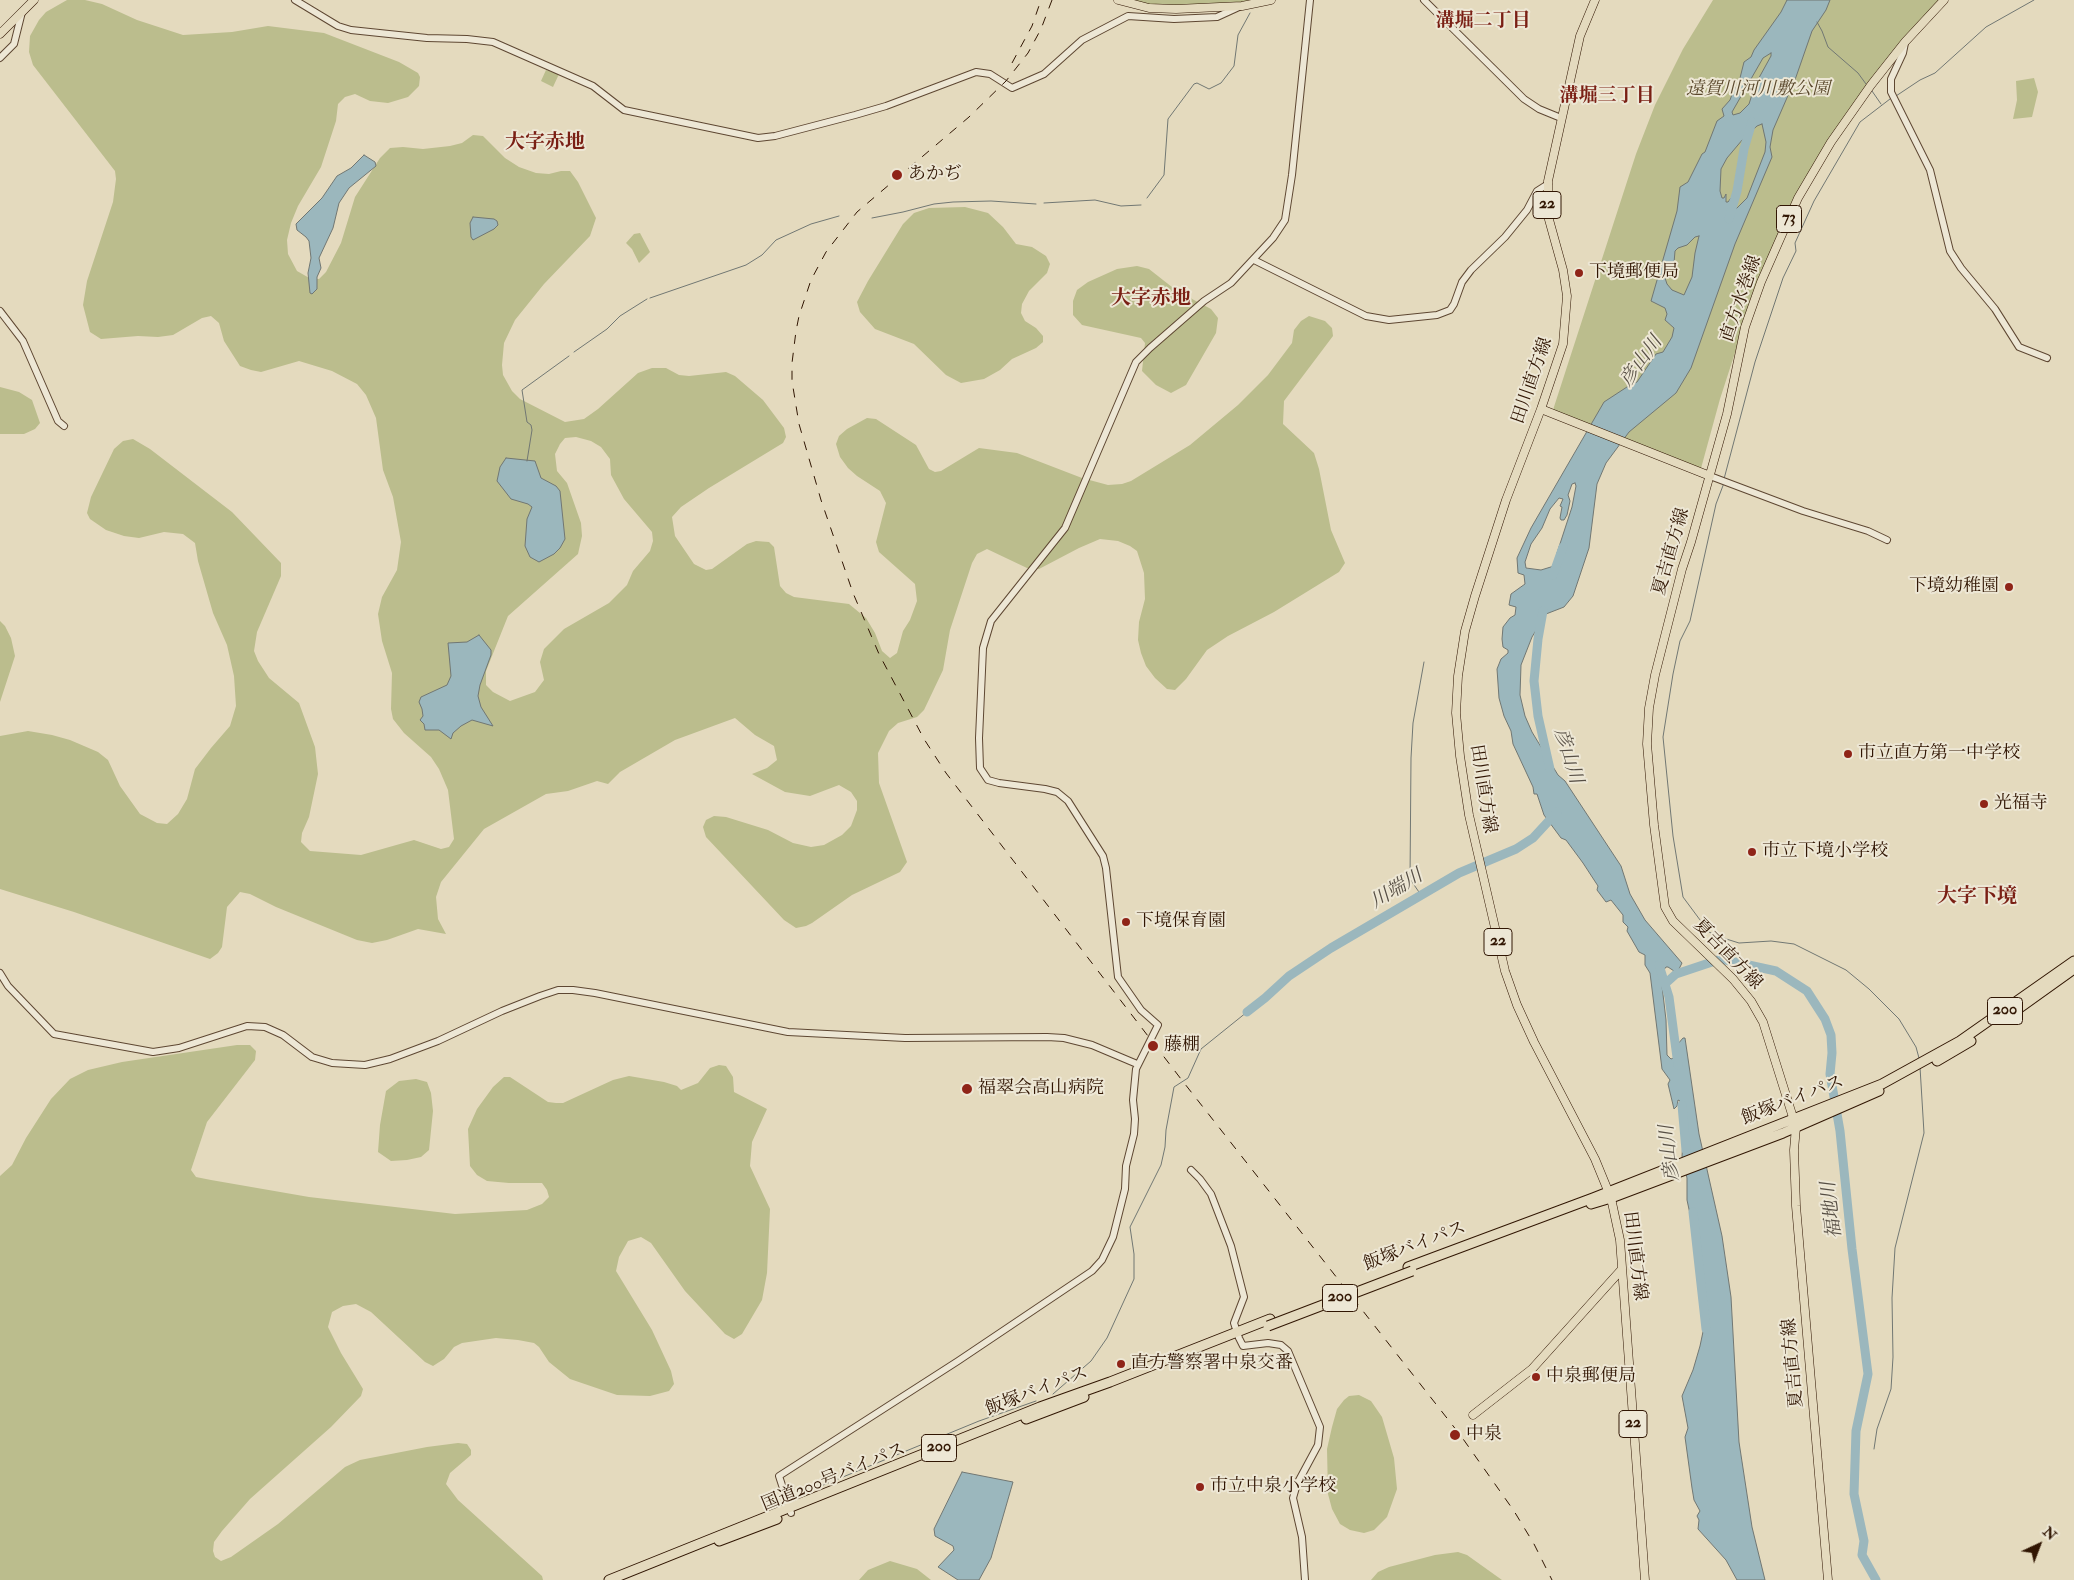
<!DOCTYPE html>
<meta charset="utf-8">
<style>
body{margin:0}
#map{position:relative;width:2074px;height:1580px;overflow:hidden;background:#e4dabe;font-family:"IM FELL Double Pica",serif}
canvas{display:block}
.north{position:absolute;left:2014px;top:1520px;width:50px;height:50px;-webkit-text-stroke:4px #ede7d5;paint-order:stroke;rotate:43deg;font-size:14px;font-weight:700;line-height:20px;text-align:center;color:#311603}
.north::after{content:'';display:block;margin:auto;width:18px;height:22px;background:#311603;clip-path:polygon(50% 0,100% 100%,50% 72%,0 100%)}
</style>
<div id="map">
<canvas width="2074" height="1580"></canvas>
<div class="north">N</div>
</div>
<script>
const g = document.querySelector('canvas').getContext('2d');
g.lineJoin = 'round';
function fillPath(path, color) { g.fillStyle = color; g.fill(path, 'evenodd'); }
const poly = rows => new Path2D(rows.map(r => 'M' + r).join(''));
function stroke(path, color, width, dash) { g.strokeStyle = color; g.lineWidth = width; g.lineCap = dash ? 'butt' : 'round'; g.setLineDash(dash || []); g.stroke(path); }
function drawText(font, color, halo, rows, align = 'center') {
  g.font = font + ' "IM FELL Double Pica","Noto Serif JP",serif'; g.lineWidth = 4; g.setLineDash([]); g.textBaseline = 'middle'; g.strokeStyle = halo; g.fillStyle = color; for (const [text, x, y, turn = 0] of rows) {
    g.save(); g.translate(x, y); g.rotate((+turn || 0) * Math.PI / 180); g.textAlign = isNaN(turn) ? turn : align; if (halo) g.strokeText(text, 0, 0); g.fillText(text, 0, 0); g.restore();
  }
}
fillPath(poly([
 [67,0,85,0,102,4,137,20,183,35,232,32,268,26,324,33,399,62,418,73,420,77,419,86,408,97,388,103,370,101,355,94,345,97,338,104,336,121,321,167,298,206,291,223,287,240,288,254,297,271,311,279,319,279,326,272,341,243,355,197,380,158,390,148,403,147,423,149,450,146,462,143,473,135,483,136,505,158,519,167,536,173,549,174,561,171,570,171,578,182,596,218,590,236,544,284,515,320,504,343,502,365,503,375,512,391,520,399,565,422,584,419,598,409,638,373,652,368,666,368,679,375,689,376,726,372,735,376,763,400,784,428,786,437,783,443,709,488,681,507,672,517,675,536,694,564,706,570,712,569,747,544,756,541,769,542,774,547,780,586,786,593,794,597,849,604,866,618,875,633,882,651,890,658,897,653,903,631,910,620,917,601,915,584,879,552,876,542,886,503,880,491,857,476,848,468,840,457,836,444,839,436,847,429,867,418,876,419,916,445,929,469,935,472,941,471,979,448,1017,453,1082,478,1108,485,1122,484,1131,481,1190,445,1238,405,1268,375,1292,343,1294,330,1301,321,1309,316,1325,321,1332,328,1333,336,1284,401,1283,424,1314,453,1319,469,1331,530,1345,563,1339,572,1274,612,1228,636,1207,650,1186,679,1175,690,1167,689,1155,678,1146,666,1141,653,1138,640,1139,622,1145,599,1144,573,1137,551,1130,546,1118,541,1100,539,1079,548,1039,569,1027,568,987,549,977,554,972,563,950,630,943,670,924,710,917,717,898,723,889,731,878,753,879,783,907,862,900,872,852,895,812,923,806,926,796,928,784,920,706,837,703,827,706,820,714,816,726,817,768,830,793,843,811,847,824,845,842,835,851,826,857,810,857,801,851,792,839,785,810,796,785,792,752,774,767,768,777,760,774,746,755,735,735,718,675,740,620,772,608,784,597,781,568,791,546,794,484,829,441,882,436,897,438,919,446,934,418,929,387,940,372,943,357,940,276,907,250,894,240,892,227,907,222,947,218,953,210,959,74,912,0,889,0,736,28,731,52,735,70,740,98,752,108,760,120,786,140,814,157,823,167,824,178,814,187,799,195,769,211,748,230,726,236,706,234,676,227,645,213,613,198,561,195,543,183,534,164,532,139,538,124,536,106,530,90,519,87,513,91,497,114,449,123,441,133,439,150,449,232,512,281,563,281,576,257,632,254,651,258,661,269,678,299,703,315,747,318,774,309,817,302,833,301,842,310,851,361,855,414,840,441,849,449,847,454,839,448,790,439,769,431,757,404,733,393,719,391,709,392,673,382,641,378,614,382,597,397,570,401,542,393,497,383,470,376,418,366,395,357,384,332,371,299,361,261,372,251,370,240,366,224,341,219,323,211,316,202,318,173,335,158,337,138,336,101,339,90,332,83,305,87,281,113,202,116,179,115,171,33,65,29,52,30,36,39,20,46,12],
 [576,437,591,441,601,447,610,459,611,475,624,499,652,532,653,541,650,551,633,571,627,585,609,603,564,629,544,649,540,662,544,680,535,692,510,701,493,692,486,685,486,671,508,616,578,554,582,536,581,523,567,483,557,471,555,454,560,444,565,438],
 [1126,0,1260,0,1195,7,1150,6],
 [1713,0,1939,0,1884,62,1847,112,1820,153,1797,194,1772,248,1755,291,1720,399,1700,472,1552,413,1636,154,1655,105,1683,49],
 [546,70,559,74,553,87,541,81],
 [2034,78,2038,92,2032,117,2013,119,2017,100,2016,81],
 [965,207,988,213,1003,227,1016,244,1032,247,1046,256,1050,264,1047,273,1029,291,1022,304,1021,313,1025,321,1036,328,1043,336,1043,342,1036,348,1012,359,1000,370,984,379,961,383,946,375,914,344,875,329,860,312,857,302,868,281,903,224,914,213,929,208],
 [640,233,650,252,639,263,632,249,626,243,634,234],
 [1137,266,1149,269,1177,291,1211,309,1218,318,1216,333,1186,385,1171,393,1156,385,1142,371,1145,343,1141,338,1082,325,1073,315,1073,301,1077,290,1088,282,1117,269],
 [0,387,19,392,32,400,40,423,35,429,24,434,0,434],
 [0,621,5,626,11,638,15,656,0,702],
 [237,1045,250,1045,256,1051,255,1060,207,1122,191,1170,196,1177,211,1180,309,1197,455,1214,527,1210,542,1204,549,1197,547,1190,542,1183,509,1183,487,1181,477,1175,470,1166,468,1129,477,1109,493,1087,504,1077,510,1077,548,1102,556,1103,563,1103,613,1080,629,1076,664,1082,677,1086,681,1090,698,1083,710,1068,719,1065,726,1066,733,1077,734,1092,767,1109,752,1142,750,1166,770,1209,767,1273,762,1300,742,1334,734,1339,725,1334,685,1291,651,1243,641,1237,628,1241,619,1257,616,1271,652,1330,671,1371,674,1384,669,1391,650,1396,617,1395,570,1379,549,1362,539,1347,534,1343,518,1340,496,1338,462,1343,454,1347,444,1359,433,1366,425,1362,371,1312,356,1304,343,1306,332,1312,328,1327,341,1353,363,1389,361,1396,331,1427,250,1499,222,1531,214,1542,213,1551,215,1557,221,1561,231,1557,278,1524,345,1467,360,1460,427,1447,458,1443,467,1444,471,1450,471,1455,450,1473,446,1484,458,1500,542,1576,543,1580,0,1580,0,1176,12,1165,26,1138,51,1099,70,1079,88,1070,122,1062],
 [416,1079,427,1082,431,1093,433,1111,429,1150,421,1157,407,1160,391,1161,378,1152,380,1125,386,1091,399,1081],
 [1359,1395,1371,1401,1382,1417,1394,1458,1397,1489,1387,1517,1374,1530,1364,1533,1350,1530,1340,1524,1332,1509,1328,1494,1327,1449,1332,1427,1337,1409,1344,1400,1349,1396],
 [1458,1552,1467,1555,1502,1580,1371,1580,1378,1572,1389,1567,1435,1555],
 [890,1561,917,1569,931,1580,859,1580,868,1570]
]), '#bbbd8d');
const water = poly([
 [1787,0,1830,0,1826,10,1812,31,1796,77,1773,130,1770,147,1772,157,1735,244,1691,368,1676,393,1629,432,1606,463,1597,484,1589,548,1573,596,1564,607,1546,614,1532,637,1521,665,1520,695,1525,716,1532,732,1558,775,1565,781,1621,866,1630,894,1645,920,1682,963,1677,973,1668,967,1666,967,1663,971,1662,986,1666,1020,1667,1055,1671,1059,1676,1057,1677,1045,1683,1038,1685,1038,1699,1134,1722,1236,1731,1297,1739,1442,1752,1527,1765,1580,1737,1580,1726,1560,1698,1529,1699,1520,1697,1516,1700,1511,1694,1500,1692,1488,1685,1437,1688,1428,1682,1396,1693,1370,1700,1346,1704,1327,1706,1305,1702,1268,1696,1244,1697,1227,1690,1214,1687,1200,1687,1178,1682,1156,1683,1141,1686,1135,1680,1101,1678,1100,1677,1106,1674,1109,1668,1084,1670,1080,1662,1069,1650,973,1645,965,1645,955,1639,952,1627,931,1628,927,1623,922,1623,915,1611,900,1606,902,1597,890,1598,886,1583,863,1566,840,1561,838,1544,815,1537,794,1534,794,1533,787,1513,744,1511,731,1504,716,1499,698,1497,669,1501,659,1508,653,1508,650,1503,647,1502,639,1503,627,1510,618,1515,615,1516,607,1509,605,1511,594,1525,584,1524,575,1518,573,1517,558,1531,528,1604,402,1630,385,1637,382,1656,354,1663,352,1672,337,1674,328,1665,320,1667,314,1665,308,1651,301,1677,211,1680,187,1688,182,1702,154,1705,152,1717,121,1724,116,1722,109,1730,100,1734,89,1742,83,1739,82,1744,62,1751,57,1754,50,1781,12,1787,0],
 [1771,53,1771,56,1755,85,1749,104,1740,113,1733,115,1732,112,1763,58,1771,53],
 [1762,124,1766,142,1765,152,1747,198,1734,211,1731,205,1731,198,1728,202,1726,202,1726,194,1724,198,1722,198,1720,191,1721,169,1727,158,1743,139,1757,126,1762,124],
 [1699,236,1695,253,1692,277,1684,295,1672,290,1667,284,1665,278,1666,271,1673,275,1675,251,1678,248,1687,245,1695,237,1699,236],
 [1575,483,1576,486,1572,507,1557,553,1560,558,1559,562,1554,566,1541,570,1526,568,1525,562,1531,544,1542,528,1550,509,1559,498,1563,499,1560,506,1562,507,1560,518,1561,520,1564,520,1567,515,1570,501,1568,495,1572,484,1575,483],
 [364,155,375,162,376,166,349,188,339,203,333,228,319,258,321,268,317,277,317,289,312,294,310,293,308,273,311,258,309,241,306,237,297,230,296,224,322,198,337,176,351,168,364,155],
 [473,217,494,219,497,221,498,225,494,229,473,240,471,237,470,223,473,217],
 [506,458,535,461,541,478,556,486,560,491,565,539,560,548,554,554,539,562,530,557,525,546,527,519,532,507,528,504,511,499,497,481,500,467,506,458],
 [479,635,491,650,491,655,480,685,478,696,481,707,493,726,472,720,461,726,453,733,451,739,439,730,425,730,424,724,420,720,423,716,422,709,419,702,421,697,447,685,451,676,448,643,467,642,479,635],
 [962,1472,1013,1482,991,1558,979,1580,958,1580,938,1567,954,1550,953,1546,935,1536,934,1529,962,1472]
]);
fillPath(water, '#9bb7bd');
stroke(water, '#717773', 1);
stroke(poly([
 [1817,22,1822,31,1828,47,1858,73,1866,84],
 [1872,91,1881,104],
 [1896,96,1920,80,1935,73,1986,27,2034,0],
 [1147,198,1164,175,1168,119,1194,84,1197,83,1209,89,1221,83,1234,66,1238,35,1250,13],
 [1044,203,1095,200,1121,206,1141,205],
 [872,218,903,212,934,204,953,202,991,201,1036,204],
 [650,298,746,265,762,255,776,240,811,224,839,216],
 [574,352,607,329,620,316,647,299],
 [527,461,532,430,531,425,527,422,522,390,569,356],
 [1724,479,1755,362,1783,278,1796,251,1795,243,1814,201,1860,122,1890,99],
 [1724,483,1716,504,1690,621,1680,641,1673,674,1663,737,1673,836,1683,897,1709,932,1720,937,1739,943,1771,941,1794,944,1846,970,1869,989,1899,1019,1916,1047,1919,1058],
 [1421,895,1410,879,1411,758,1413,723,1424,662],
 [1053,1394,1091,1361,1107,1338,1134,1279,1134,1254,1130,1227,1161,1165,1165,1147,1166,1130,1174,1087,1188,1078,1201,1049,1247,1012],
 [1874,1449,1877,1429,1891,1389,1893,1357,1892,1298,1895,1248,1924,1133,1920,1067],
 [804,1493,979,1421,1036,1401]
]), '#717773', 1);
stroke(poly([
 [1729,219,1737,191,1744,149,1752,122],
 [1553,575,1563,547],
 [1543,611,1538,639,1534,681,1538,716,1550,769],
 [1659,965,1669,997,1678,1065],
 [1666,983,1676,974,1721,959,1776,971,1807,991,1825,1019,1831,1035,1832,1053,1830,1074,1840,1131,1852,1249,1868,1374,1856,1431,1854,1494,1864,1541,1862,1555,1876,1580],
 [1247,1012,1265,998,1289,976,1331,948,1459,873,1516,849,1533,838,1557,812],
 [1682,1105,1686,1150],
 [1693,1212,1706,1329]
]), '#9bb7bd', 9);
const minor = poly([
 [295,0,338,26,351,30,427,38,467,39,493,42,593,86,624,110,758,138,775,136,855,115,886,106,976,72,990,74,1012,88,1044,74,1082,40,1128,16,1174,19,1217,17,1241,6],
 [1424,0,1524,99,1539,109,1561,118],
 [1905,43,1903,53,1891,79,1891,92,1930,170,1950,251,1961,268,1995,309,2019,347,2047,358],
 [0,58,14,44,22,12],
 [1254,260,1366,316,1389,320,1437,315,1450,310,1454,304,1462,282,1471,270,1505,237,1527,210,1537,191,1548,184],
 [0,311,23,341,58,421,64,426],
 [1710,476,1803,511,1868,531,1887,540],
 [0,973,8,986,54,1034,153,1052,179,1048,247,1026,265,1027,283,1035,312,1057,332,1063,365,1065,390,1059,438,1041,502,1011,540,996,558,990,573,990,595,993,788,1032,905,1038,1047,1037,1064,1038,1092,1045,1137,1064],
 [1191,1170,1200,1179,1211,1194,1231,1246,1244,1297,1234,1323,1239,1338,1243,1346,1268,1343,1281,1345,1288,1351,1320,1427,1318,1445,1297,1484,1293,1498,1302,1537,1305,1580],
 [791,1513,779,1476,958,1361,1092,1271,1102,1260,1113,1237,1125,1189,1126,1166,1134,1134,1135,1119,1133,1100,1136,1069,1158,1025,1141,1010,1118,977,1106,868,1103,856,1068,801,1057,792,1045,789,999,783,988,780,980,768,979,738,983,648,991,621,1065,528,1136,362,1150,348,1204,301,1231,283,1273,238,1285,220,1292,175,1310,0]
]);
const major = poly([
 [1118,0,1149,8,1176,9,1242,6,1271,0],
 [1595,0,1580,36,1548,181,1548,216,1563,270,1567,296,1563,344,1541,409,1506,500,1475,596,1465,631,1458,676,1456,713,1460,756,1469,815,1505,971,1517,1005,1534,1042,1595,1159,1611,1198,1620,1240,1645,1580],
 [0,34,34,0],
 [1541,409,1710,476],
 [1473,1415,1532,1369,1622,1269],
 [1828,1580,1796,1206,1794,1150,1796,1127,1763,1022,1751,1001,1733,979,1673,921,1665,907,1654,825,1647,744,1649,708,1655,675,1682,569,1691,542,1727,414,1745,327,1761,282,1798,198,1831,142,1871,85,1905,42,1944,0]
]);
const highway = poly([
 [2011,1014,2074,969],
 [1937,1061,1971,1041],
 [1591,1204,1611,1198,1783,1133,1879,1091],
 [1408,1267,1593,1198,1882,1084,1960,1041,2074,961],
 [1026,1419,1084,1397],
 [719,1541,777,1519],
 [609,1580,1040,1407,1110,1382,1270,1319]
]);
stroke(minor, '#5e4732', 8);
stroke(major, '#311603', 9);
stroke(highway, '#311603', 11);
stroke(minor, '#ede7d5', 6);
stroke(major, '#e4dabe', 8);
stroke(highway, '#e4dabe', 9);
stroke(poly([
 [1052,0,1041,29,1028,53,1006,81,969,117,857,212,826,252,811,280,799,316,796,331,792,363,792,381,799,424,821,500,853,593,879,654,924,739,946,773,1181,1079,1461,1436,1514,1511,1534,1544,1552,1580],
 [1012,63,1032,26,1041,0]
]), '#311603', 1, [9, 9]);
const highwayBridge = poly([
 [1268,1326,1412,1271]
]);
stroke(highwayBridge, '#311603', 11, []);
stroke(highwayBridge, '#e4dabe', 9);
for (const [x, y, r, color] of [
 [897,175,6,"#8f2418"],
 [1579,273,5,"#8f2418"],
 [2009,587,5,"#8f2418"],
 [1848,754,5,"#8f2418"],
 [1984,804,5,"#8f2418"],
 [1752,852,5,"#8f2418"],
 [1126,922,5,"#8f2418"],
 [1153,1046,6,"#8f2418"],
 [967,1089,6,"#8f2418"],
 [1121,1364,5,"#8f2418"],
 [1536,1377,5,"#8f2418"],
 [1455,1435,6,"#8f2418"],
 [1200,1487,5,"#8f2418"]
]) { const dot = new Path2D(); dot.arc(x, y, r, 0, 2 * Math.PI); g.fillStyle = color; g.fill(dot); stroke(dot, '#ede7d5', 2); }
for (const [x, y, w] of [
 [1547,205,28],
 [1789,219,25],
 [1498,942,28],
 [2005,1011,35],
 [1340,1298,35],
 [1633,1424,28],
 [939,1448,35]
]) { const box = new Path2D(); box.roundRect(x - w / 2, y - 13.5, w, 27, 4); g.fillStyle = '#ede7d5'; g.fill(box); stroke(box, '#311603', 1); }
drawText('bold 16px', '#311603', null, [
 ["22",1547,205],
 ["73",1789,219],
 ["22",1498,942],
 ["200",2005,1011],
 ["200",1340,1298],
 ["22",1633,1424],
 ["200",939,1448]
]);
drawText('italic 18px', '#5a482c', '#ede7d5', [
 ["遠賀川河川敷公園",1758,90]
]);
drawText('18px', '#311603', '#ede7d5', [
 ["あかぢ",908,175],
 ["下境郵便局",1589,273],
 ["下境幼稚園",1999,587,"right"],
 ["市立直方第一中学校",1858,754],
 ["光福寺",1994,804],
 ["市立下境小学校",1762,852],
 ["下境保育園",1136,922],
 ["藤棚",1164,1046],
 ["福翠会高山病院",978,1089],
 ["直方警察署中泉交番",1131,1364],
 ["中泉郵便局",1546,1377],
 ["中泉",1466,1435],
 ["市立中泉小学校",1210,1487]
], 'left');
drawText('18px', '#311603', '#ede7d5', [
 ["直方水巻線",1742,299,-71],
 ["田川直方線",1533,381,-71],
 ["夏吉直方線",1672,552,-74],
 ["田川直方線",1482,789,81],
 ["夏吉直方線",1727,955,46],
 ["飯塚バイパス",1793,1101,-21],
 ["飯塚バイパス",1415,1247,-21],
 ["田川直方線",1634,1256,83],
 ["夏吉直方線",1794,1363,-95],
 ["飯塚バイパス",1037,1392,-21],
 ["国道200号バイパス",834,1478,-22]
]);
drawText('bold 19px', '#7a1f14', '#ede7d5', [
 ["溝堀二丁目",1483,22],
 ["溝堀三丁目",1607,97]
]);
drawText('italic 19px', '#564e44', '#ede7d5', [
 ["彦山川",1642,362,-54],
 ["彦山川",1567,756,73],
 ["川端川",1397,890,-31],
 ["彦山川",1671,1153,-96],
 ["福地川",1833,1210,-97]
]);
drawText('bold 20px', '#7a1f14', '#ede7d5', [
 ["大字赤地",545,144],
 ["大字赤地",1151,300],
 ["大字下境",1977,898]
]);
</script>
